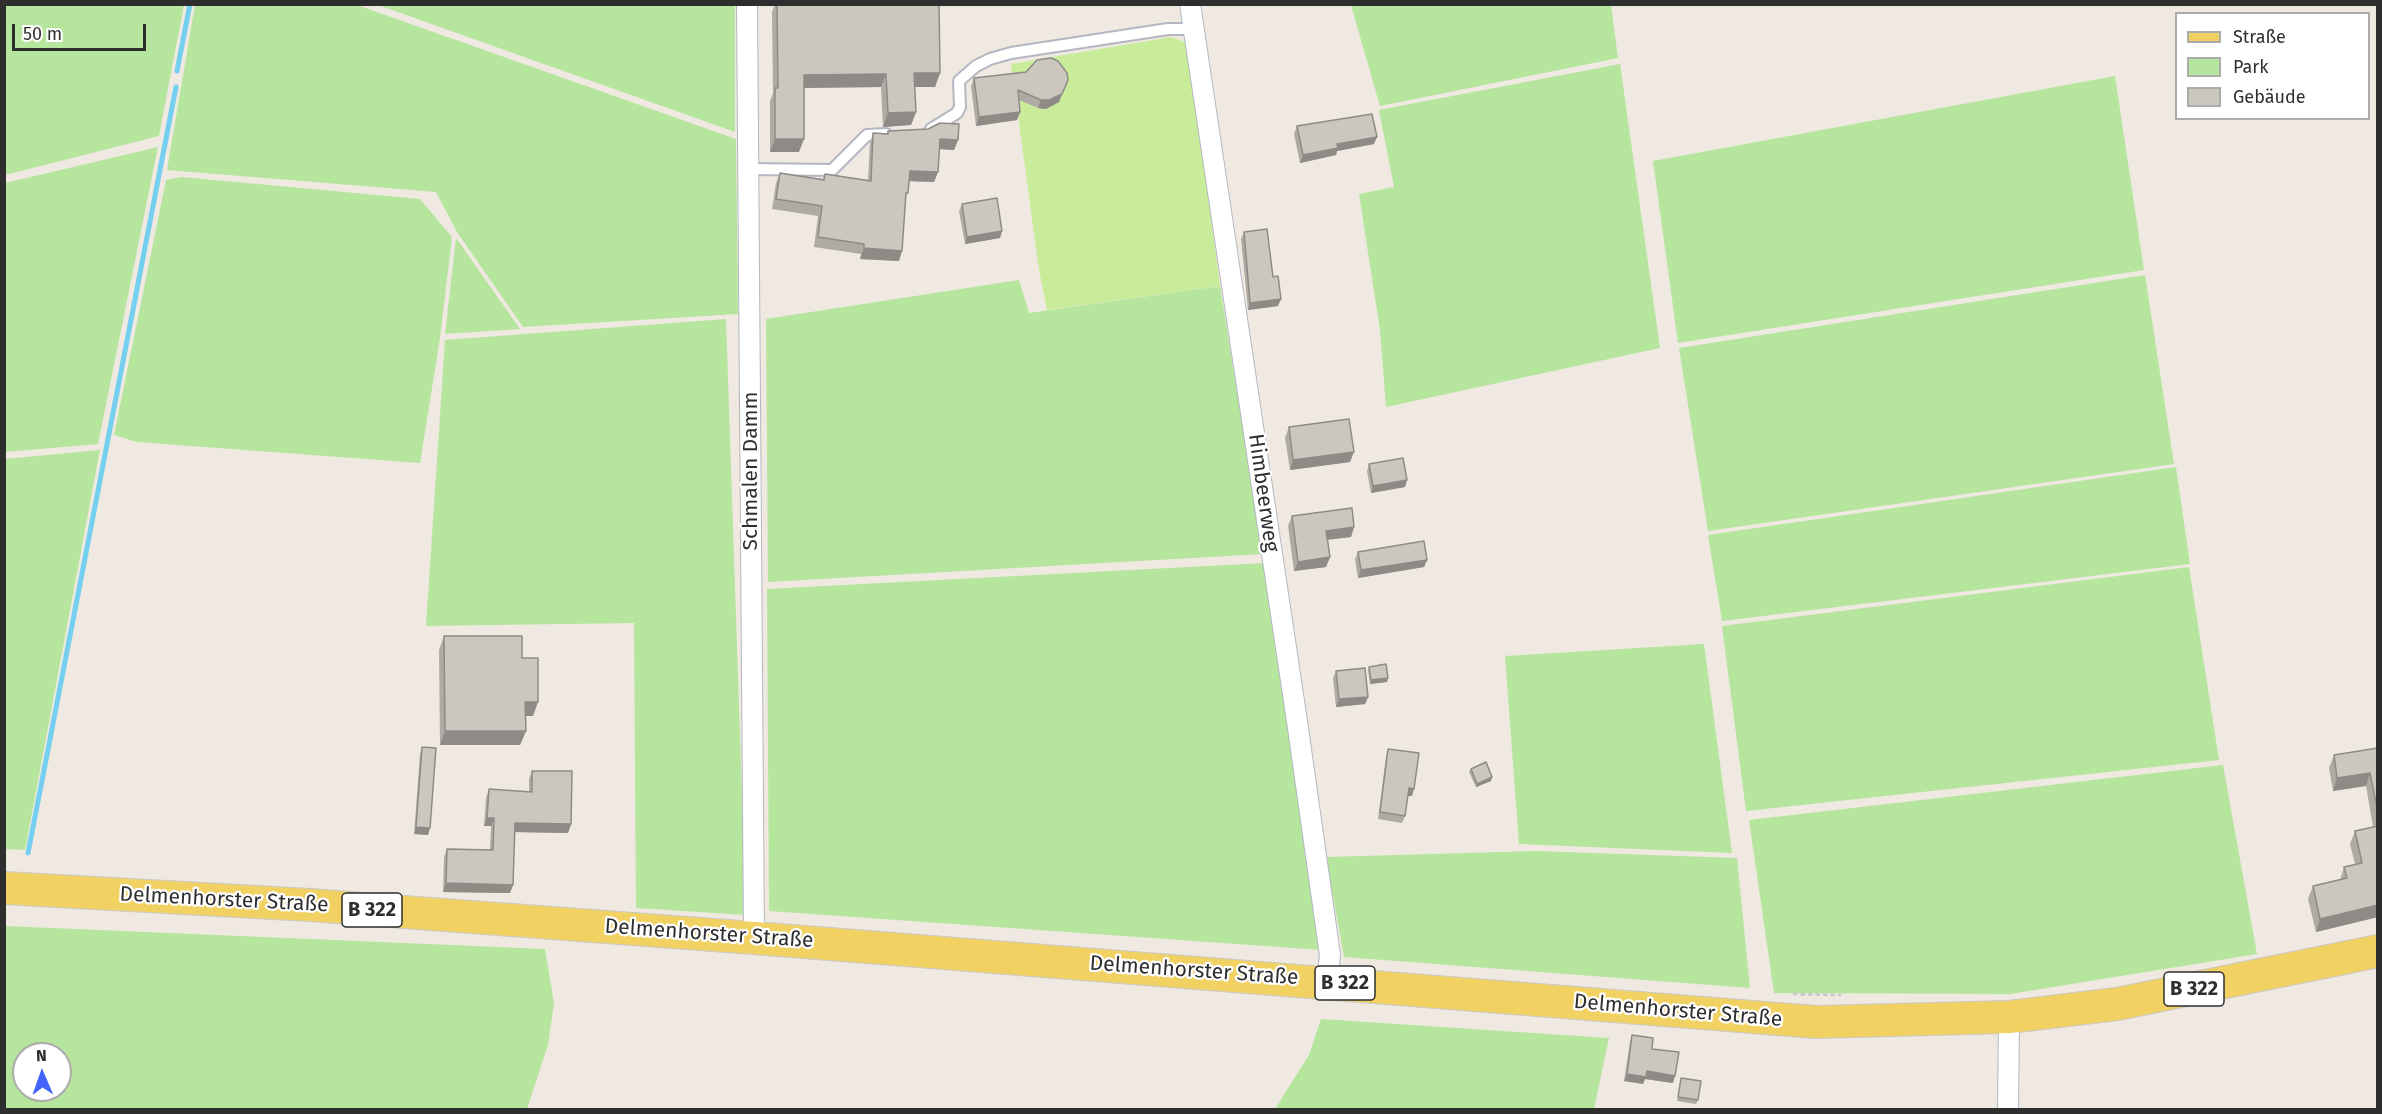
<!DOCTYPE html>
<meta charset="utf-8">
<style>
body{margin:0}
#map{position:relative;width:2382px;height:1114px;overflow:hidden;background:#efe9e1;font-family:"Fira Sans",sans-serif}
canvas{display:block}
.frame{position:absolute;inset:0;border:6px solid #2e2e2e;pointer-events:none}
.legend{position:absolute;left:2175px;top:12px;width:195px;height:108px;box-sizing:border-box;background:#fff;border:2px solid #ababab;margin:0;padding:8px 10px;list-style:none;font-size:18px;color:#2e2e2e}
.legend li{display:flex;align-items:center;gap:12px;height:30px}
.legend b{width:30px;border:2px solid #ababab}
.north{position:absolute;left:12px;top:1042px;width:60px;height:60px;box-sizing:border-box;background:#fff;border:2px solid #ababab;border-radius:50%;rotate:358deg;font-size:16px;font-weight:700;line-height:24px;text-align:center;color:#2e2e2e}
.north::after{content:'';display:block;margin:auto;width:21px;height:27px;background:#4264fb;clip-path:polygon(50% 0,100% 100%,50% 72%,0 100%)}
.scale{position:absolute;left:12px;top:24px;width:134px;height:27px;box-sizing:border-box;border:3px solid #2e2e2e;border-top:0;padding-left:8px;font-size:18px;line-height:21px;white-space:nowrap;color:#2e2e2e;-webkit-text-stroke:4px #fff;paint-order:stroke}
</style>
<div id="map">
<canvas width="2382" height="1114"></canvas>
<div class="frame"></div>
<ul class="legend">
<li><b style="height:8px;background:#f2d163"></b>Straße</li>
<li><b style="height:16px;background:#b6e59e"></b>Park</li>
<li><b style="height:16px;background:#cbc7bf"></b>Gebäude</li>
</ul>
<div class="north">N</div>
<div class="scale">50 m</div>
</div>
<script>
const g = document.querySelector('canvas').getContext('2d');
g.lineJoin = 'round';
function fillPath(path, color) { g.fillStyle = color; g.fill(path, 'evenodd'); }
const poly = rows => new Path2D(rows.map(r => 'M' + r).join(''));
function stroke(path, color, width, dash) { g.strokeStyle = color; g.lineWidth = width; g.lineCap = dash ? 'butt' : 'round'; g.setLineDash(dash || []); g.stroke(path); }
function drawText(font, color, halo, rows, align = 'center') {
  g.font = font + ' "Fira Sans",sans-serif'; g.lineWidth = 4.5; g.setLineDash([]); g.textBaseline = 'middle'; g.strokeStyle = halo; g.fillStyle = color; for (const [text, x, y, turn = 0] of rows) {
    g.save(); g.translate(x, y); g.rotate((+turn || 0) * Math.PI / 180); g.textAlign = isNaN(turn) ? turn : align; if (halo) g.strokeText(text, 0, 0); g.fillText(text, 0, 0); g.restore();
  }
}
fillPath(poly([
 [4,5,184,5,159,136,5,175],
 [195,5,357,5,736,139,738,314,523,327,457,232,436,192,167,170],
 [378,5,735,5,735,132],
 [1351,5,1611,5,1618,58,1380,106],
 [1620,64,1660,348,1386,407,1380,330,1359,194,1394,187,1379,110],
 [2115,76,2144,270,1678,343,1653,161],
 [158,147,98,444,5,452,5,183],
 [182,177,420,199,452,237,440,338,420,463,137,442,114,435,166,180],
 [456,238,520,329,445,334],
 [2145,275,2174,464,1708,531,1679,348],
 [1019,280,1029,313,1220,286,1263,554,768,582,766,319],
 [726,319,746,915,636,908,634,623,426,626,445,340],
 [100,450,25,850,5,849,5,459],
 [2176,467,2190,564,1722,621,1708,535],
 [1265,563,1322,950,769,911,767,589],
 [2189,567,2219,760,1746,811,1722,626],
 [1704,644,1732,853,1519,844,1505,656],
 [2223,765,2257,954,2010,994,1774,993,1749,820],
 [1536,851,1737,858,1750,988,1344,957,1326,857],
 [5,926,545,949,554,1003,548,1045,527,1109,5,1109],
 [24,1054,60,1054,60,1090,24,1090],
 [1321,1019,1609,1038,1594,1109,1275,1109,1309,1055]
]), '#b6e59e');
fillPath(poly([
 [1171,37,1188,43,1220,286,1047,310,1039,270,1011,64]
]), '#c9ec9a');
stroke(poly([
 [177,71,190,4],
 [28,853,176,87]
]), '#75cff0', 5);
const lane = poly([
 [931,129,957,113,960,107,959,81,976,66,990,59,1011,53,1168,29,1194,29],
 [748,169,832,170,867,135,886,134]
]);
const street = poly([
 [747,4,754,938],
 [1190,4,1298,728,1330,955,1327,982],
 [2008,1110,2009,1017]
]);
const primary = poly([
 [4,888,310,905,754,938,1816,1022,2009,1017,2117,1004,2378,951]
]);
stroke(lane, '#b4b7c1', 14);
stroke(street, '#b4b7c1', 22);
stroke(primary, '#c9c9c9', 34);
stroke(poly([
 [1793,994,1841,995]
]), '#c9c9c9', 3, [4.5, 3]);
stroke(lane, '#fff', 10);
stroke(street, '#fff', 20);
stroke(primary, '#f2d163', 32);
fillPath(poly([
 [775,4,939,4,940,73,935,87,915,87,916,112,911,125,883,127,881,87,804,88,799,152,770,152,770,101,773,93,772,12],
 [974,78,1064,89,1059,102,1046,109,1038,108,1019,100,1020,112,1017,120,976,126,971,86],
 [1297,126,1374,144,1337,151,1336,155,1300,163,1294,134],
 [888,131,958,140,954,150,939,149,938,172,934,182,909,181,905,203,899,261,860,259,861,254,814,247,818,216,772,209,776,183,780,173,823,179,825,174,868,180,870,143,873,133,887,134],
 [962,204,1002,231,1000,238,965,244,959,211],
 [1244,232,1281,299,1278,306,1248,310,1241,239],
 [1289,427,1350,462,1290,470,1285,438],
 [1369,464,1407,480,1405,487,1371,493,1367,471],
 [1292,516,1354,527,1351,537,1328,540,1330,557,1326,567,1294,571,1288,526],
 [1358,552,1427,560,1424,567,1358,578,1355,559],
 [444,636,522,658,533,716,525,716,526,731,520,745,440,745,439,650],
 [1369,667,1388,678,1387,682,1370,684,1368,670],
 [1336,671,1368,697,1365,704,1336,707,1333,678],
 [422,747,428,835,414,834,420,754],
 [2378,748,2378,917,2316,932,2308,899,2313,886,2340,880,2344,867,2355,864,2350,844,2355,831,2373,827,2366,786,2333,791,2329,768,2334,755],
 [1388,749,1412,796,1408,796,1405,816,1402,823,1378,819,1386,757],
 [1471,769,1492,777,1491,781,1476,787,1469,772],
 [532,771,571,824,568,833,515,832,513,885,510,893,443,892,444,857,447,849,490,850,491,826,484,826,486,798,489,789,529,792,529,779],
 [1632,1035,1652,1049,1673,1083,1645,1079,1643,1084,1624,1081,1630,1042],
 [1681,1078,1698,1100,1696,1104,1677,1101]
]), '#afaba4');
fillPath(poly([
 [914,73,940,73,935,87,909,87],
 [886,74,881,87,799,88,804,75],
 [1068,80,1059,102,1046,109,1038,108,1041,100],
 [916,112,911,125,883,127,888,113],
 [1020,112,1017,120,976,126,979,117],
 [1377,137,1374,144,1337,151,1336,155,1300,163,1303,155,1337,144],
 [775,139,804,139,799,152,770,152],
 [940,139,958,140,954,150,936,149],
 [910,171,938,172,934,182,906,181],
 [1002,231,1000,238,965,244,967,237],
 [864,248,902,251,899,261,860,259],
 [1281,299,1278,306,1248,310,1250,303],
 [1354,452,1350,462,1290,470,1293,460],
 [1407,480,1405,487,1371,493,1373,486],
 [1354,527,1351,537,1323,540,1326,531],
 [1330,557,1326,567,1294,571,1298,562],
 [1427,560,1424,567,1358,578,1361,570],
 [1388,678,1387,682,1370,684,1371,680],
 [1368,697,1365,704,1336,707,1339,699],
 [525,702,538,702,533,716,520,716],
 [445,731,526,731,520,745,440,745],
 [2370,773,2366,786,2333,791,2337,778],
 [1492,777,1491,781,1476,787,1477,784],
 [1409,788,1414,789,1412,796,1407,796],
 [487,818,494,818,491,826,484,826],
 [515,823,571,824,568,833,512,832],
 [416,827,430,828,428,835,414,834],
 [446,883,513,885,510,893,443,892],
 [2378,905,2378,917,2316,932,2320,919],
 [1647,1071,1675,1076,1673,1083,1645,1079,1643,1084,1624,1081,1627,1074]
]), '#8e8b86');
const building = poly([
 [777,4,939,4,940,73,914,73,916,112,888,113,886,74,804,75,804,139,775,139,775,88,778,88,777,4],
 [1051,58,1058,61,1067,73,1068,80,1062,94,1049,100,1041,100,1018,90,1020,112,979,117,974,78,1026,72,1037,60,1051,58],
 [1372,114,1377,137,1337,144,1338,148,1303,155,1297,126,1372,114],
 [940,123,959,124,958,140,940,139,938,172,910,171,908,193,906,193,902,251,864,248,864,244,818,237,822,206,776,199,780,173,824,180,825,174,871,181,873,133,888,134,888,131,928,129,940,123],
 [997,198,1002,231,967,237,962,204,997,198],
 [1267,229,1273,277,1278,276,1281,299,1250,303,1244,232,1267,229],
 [1349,419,1354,452,1293,460,1289,427,1349,419],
 [1403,458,1407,480,1373,486,1369,464,1403,458],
 [1352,508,1354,527,1326,531,1330,557,1298,562,1292,516,1352,508],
 [1424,541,1427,560,1361,570,1358,552,1424,541],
 [444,636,522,636,522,658,538,658,538,702,525,702,526,731,445,731,444,636],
 [1386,664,1388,678,1371,680,1369,667,1386,664],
 [1365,668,1368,697,1339,699,1336,671,1365,668],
 [422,747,436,748,430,828,416,827,422,747],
 [2378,748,2378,813,2370,773,2337,778,2334,755,2378,748],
 [1388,749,1419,753,1414,789,1409,788,1405,816,1380,812,1388,749],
 [1486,762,1492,777,1477,784,1471,769,1486,762],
 [532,771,572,771,571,824,515,823,513,885,446,883,447,849,493,850,494,818,487,818,489,789,532,792,532,771],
 [2378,826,2378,905,2320,919,2313,886,2347,878,2344,867,2362,863,2355,831,2378,826],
 [1632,1035,1653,1038,1652,1049,1679,1052,1675,1076,1647,1071,1646,1077,1627,1074,1632,1035],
 [1681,1078,1701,1081,1698,1100,1678,1097,1681,1078]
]);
fillPath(building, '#cbc7bf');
stroke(building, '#8e8b86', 1.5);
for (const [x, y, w] of [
 [372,910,60],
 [1345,983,60],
 [2194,989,60]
]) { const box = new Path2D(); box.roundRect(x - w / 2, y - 17, w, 34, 4.5); g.fillStyle = '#fff'; g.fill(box); stroke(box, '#2e2e2e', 1.5); }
drawText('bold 20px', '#2e2e2e', null, [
 ["B 322",372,910],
 ["B 322",1345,983],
 ["B 322",2194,989]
]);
drawText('21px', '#2e2e2e', '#fff', [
 ["Schmalen Damm",751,471,-90],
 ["Himbeerweg",1263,493,82],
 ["Delmenhorster Straße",224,900,3],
 ["Delmenhorster Straße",709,934,4],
 ["Delmenhorster Straße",1194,971,4],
 ["Delmenhorster Straße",1678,1011,5]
]);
</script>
